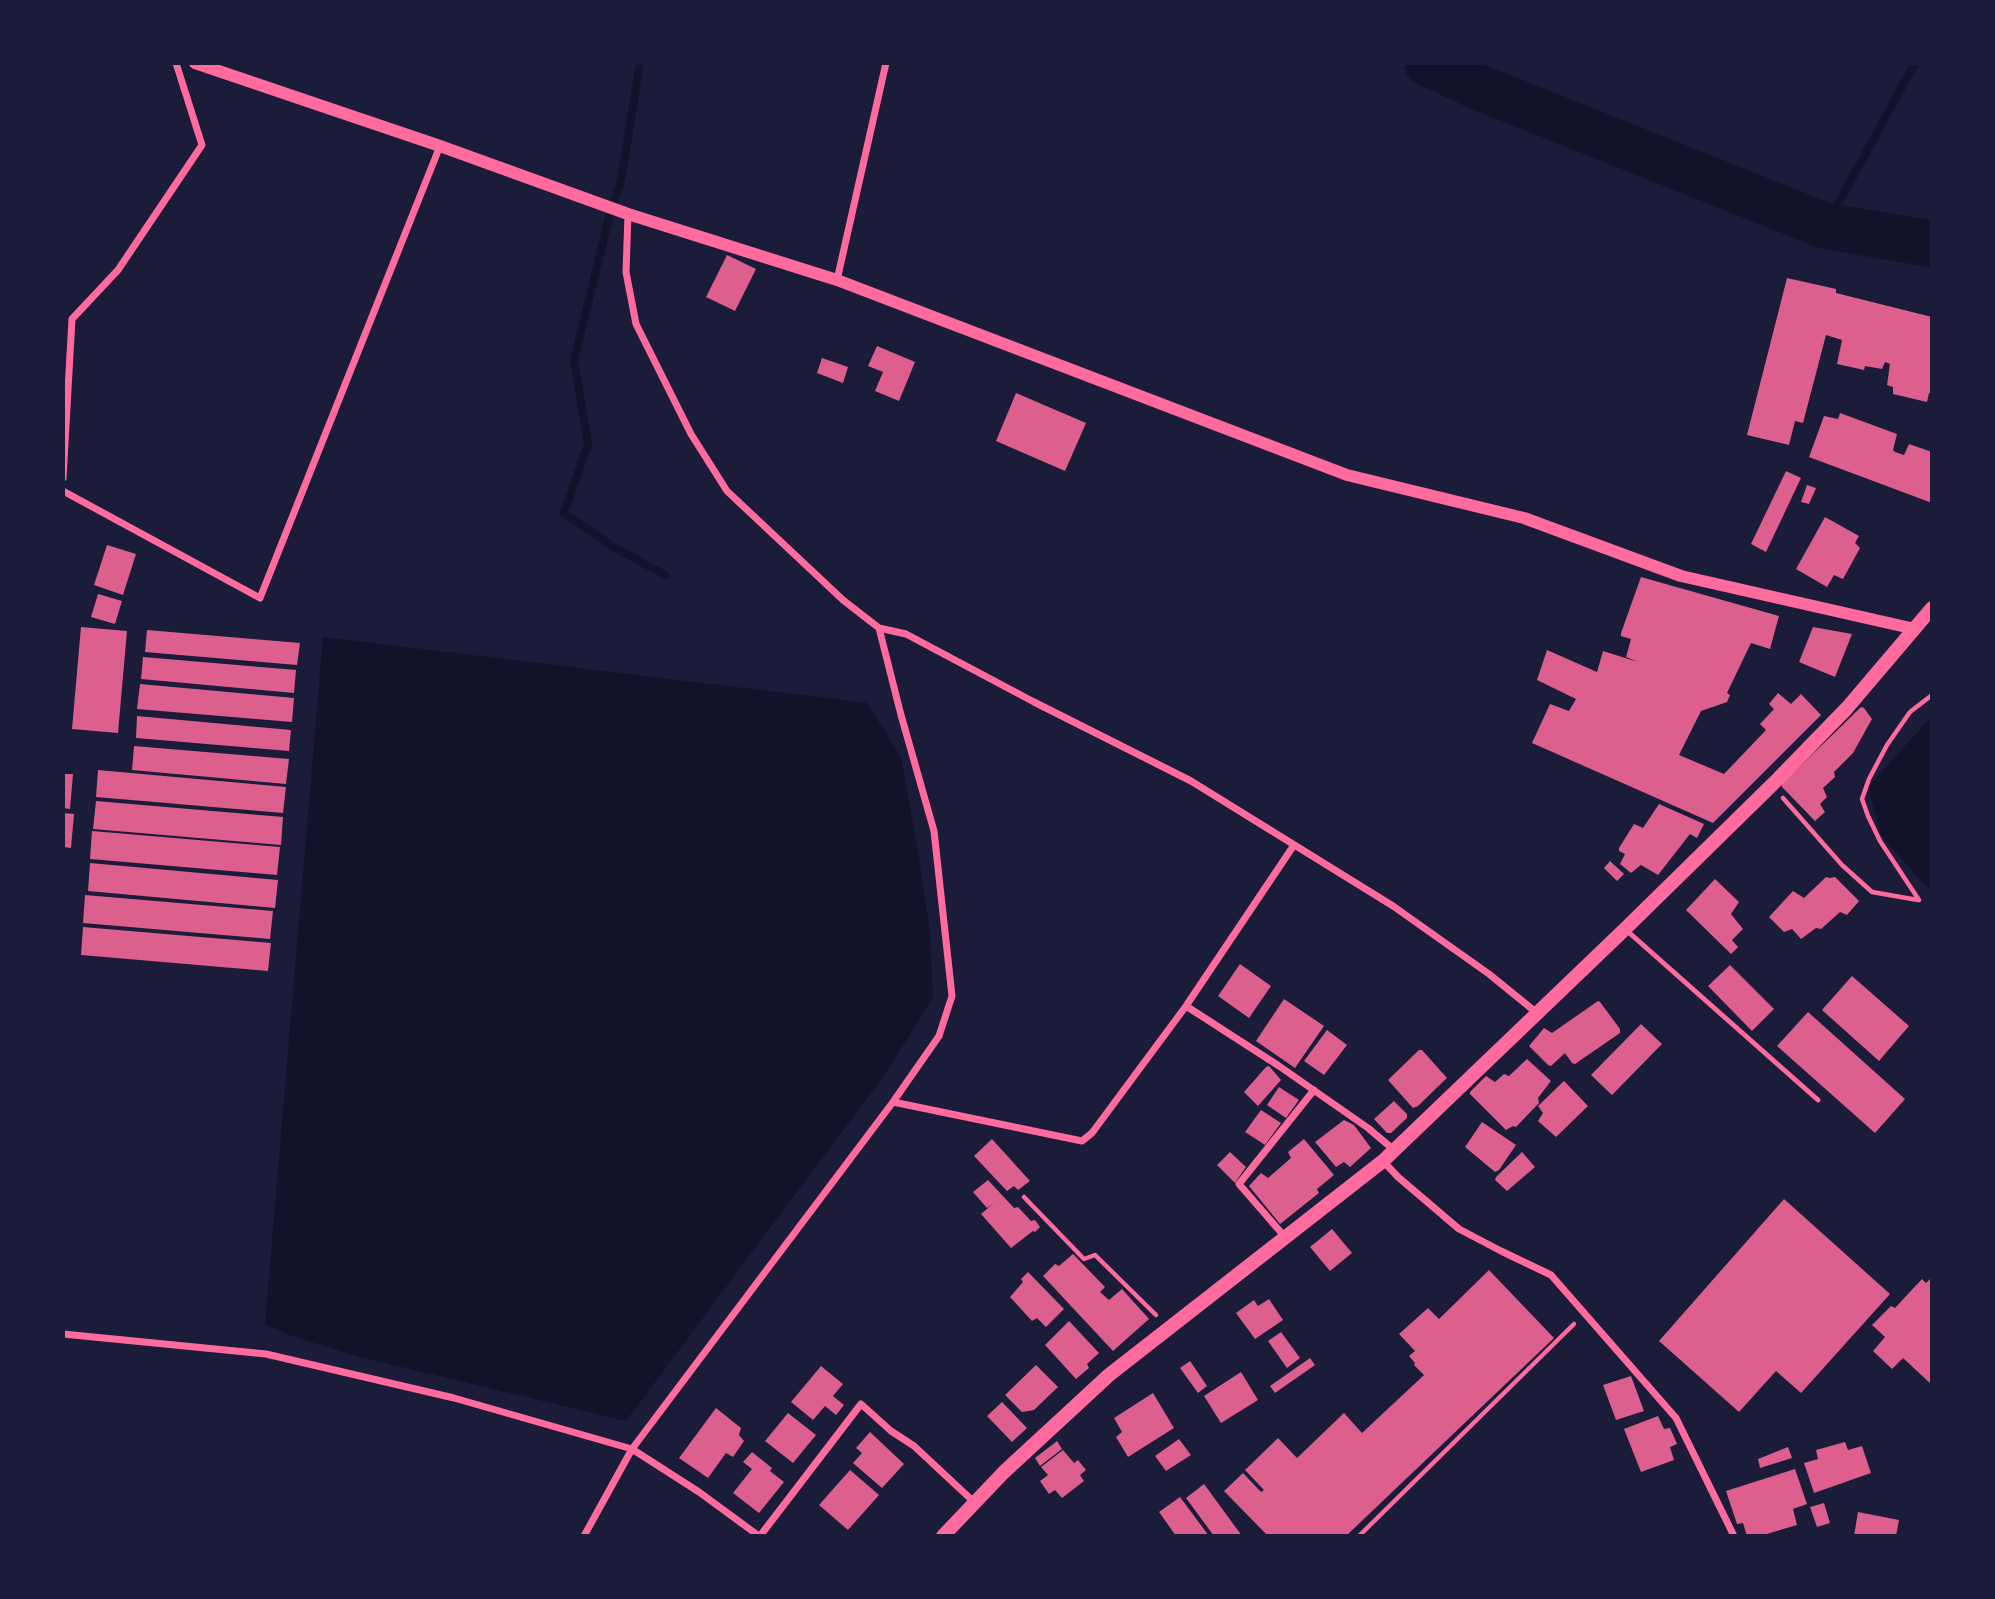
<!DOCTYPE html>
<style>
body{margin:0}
#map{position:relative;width:1995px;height:1599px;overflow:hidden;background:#1b1b3a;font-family:Arial,sans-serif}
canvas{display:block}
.frame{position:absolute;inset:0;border:65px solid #1b1b3a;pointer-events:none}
</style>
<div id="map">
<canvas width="1995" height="1599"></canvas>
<div class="frame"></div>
</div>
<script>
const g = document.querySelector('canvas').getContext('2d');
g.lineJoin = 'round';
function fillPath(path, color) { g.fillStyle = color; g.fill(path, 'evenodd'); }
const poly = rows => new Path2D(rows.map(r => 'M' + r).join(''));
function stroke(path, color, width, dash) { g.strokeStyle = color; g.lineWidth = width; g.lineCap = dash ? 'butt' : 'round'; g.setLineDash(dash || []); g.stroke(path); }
fillPath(poly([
 [323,637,867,703,901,757,917,846,930,932,933,997,884,1076,626,1421,352,1355,289,1335,265,1324],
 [1932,716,1932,888,1927,888,1881,835,1868,787]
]), '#12122b');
stroke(poly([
 [640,63,621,180,609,218,574,360,588,444,564,513,612,546,665,575],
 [1826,226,1915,63]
]), '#12122b', 8);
stroke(poly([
 [1427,63,1476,86,1826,226,1932,244]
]), '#12122b', 46);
fillPath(poly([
 [727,255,756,269,735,311,706,297],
 [1787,278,1836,289,1836,293,1932,317,1932,393,1929,393,1927,402,1893,394,1893,387,1887,385,1890,364,1885,362,1882,369,1865,366,1864,370,1837,364,1842,340,1826,335,1803,423,1795,421,1789,445,1747,435],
 [877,346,915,362,899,401,875,391,883,372,868,366],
 [822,358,848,367,843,383,817,373],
 [1016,393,1086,423,1065,471,996,441],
 [1840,413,1897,434,1893,450,1895,452,1904,455,1909,444,1932,452,1932,503,1809,457,1824,416,1838,419],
 [1786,471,1801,478,1766,552,1751,544],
 [1807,485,1816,488,1809,504,1801,502],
 [1825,517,1859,536,1855,543,1860,548,1843,579,1834,575,1827,587,1796,569],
 [107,545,136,554,123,595,94,585],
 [1641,577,1779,616,1770,649,1751,643,1727,693,1730,695,1727,702,1701,711,1679,755,1724,774,1766,730,1760,724,1774,709,1769,704,1778,693,1791,704,1801,694,1821,715,1713,823,1532,743,1550,704,1569,711,1576,699,1537,680,1547,650,1597,672,1603,651,1638,662,1626,657,1631,639,1621,636,1621,633],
 [98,594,122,601,115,624,91,617],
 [81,627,127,631,118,733,72,729],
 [1813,627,1852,634,1835,677,1799,662],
 [147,630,300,643,297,665,145,652],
 [143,657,296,670,294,693,141,679],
 [140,684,294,698,292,722,137,709],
 [1861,707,1864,708,1872,719,1853,753,1834,772,1835,777,1823,788,1827,797,1820,804,1825,812,1815,821,1782,787,1782,784],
 [137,716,291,730,289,751,136,738],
 [134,746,289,759,286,784,132,770],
 [98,770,286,787,283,813,96,797],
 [63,774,73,774,70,809,63,808],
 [96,801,283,817,281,845,93,829],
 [1659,804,1704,824,1697,838,1690,834,1658,875,1641,865,1631,873,1620,864,1625,854,1619,851,1619,848,1634,824,1643,828],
 [63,813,74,814,71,848,63,847],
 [92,831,280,847,277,875,90,859],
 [1610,861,1624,874,1617,881,1604,868],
 [90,863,278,880,275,908,88,891],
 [1826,877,1830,878,1835,877,1859,901,1847,915,1840,912,1821,929,1816,928,1801,939,1792,929,1784,932,1769,917,1793,891,1804,898],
 [1715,879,1739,902,1731,914,1743,929,1732,940,1738,947,1731,954,1686,910],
 [85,895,273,911,270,939,83,923],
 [83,927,271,943,268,971,81,955],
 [1240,964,1271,986,1249,1018,1218,996],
 [1730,965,1774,1009,1752,1031,1708,986],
 [1852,976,1909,1026,1879,1061,1822,1010],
 [1284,999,1324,1026,1295,1068,1256,1041],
 [1598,1001,1600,1002,1620,1029,1620,1033,1575,1064,1572,1063,1565,1053,1551,1066,1548,1065,1529,1046,1544,1028,1552,1033],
 [1808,1012,1905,1099,1875,1133,1777,1046],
 [1641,1024,1662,1044,1612,1095,1591,1075],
 [1327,1030,1347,1045,1324,1075,1304,1061],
 [1419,1050,1422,1050,1447,1078,1418,1106,1413,1108,1388,1080],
 [1527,1059,1551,1081,1538,1098,1539,1103,1516,1127,1513,1126,1506,1130,1470,1094,1470,1092,1486,1076,1495,1082,1504,1074,1509,1076],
 [1269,1066,1281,1080,1258,1106,1244,1092,1266,1067],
 [1564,1081,1588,1106,1556,1137,1538,1121,1543,1113,1538,1106],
 [1279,1087,1299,1100,1286,1118,1267,1105],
 [1394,1101,1407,1114,1407,1118,1391,1133,1387,1133,1374,1119],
 [1261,1110,1281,1123,1265,1145,1245,1132],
 [1344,1120,1354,1125,1371,1148,1350,1167,1344,1162,1336,1167,1315,1142],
 [1482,1122,1516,1145,1499,1170,1495,1172,1465,1147],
 [992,1139,1030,1181,1018,1190,1014,1186,1007,1191,974,1156],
 [1304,1139,1334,1175,1317,1189,1319,1193,1280,1224,1249,1186,1261,1173,1268,1178,1291,1158,1288,1152],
 [1230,1152,1246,1167,1235,1183,1217,1165],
 [1522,1152,1535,1167,1507,1191,1495,1180,1496,1177],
 [988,1180,1014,1208,1018,1207,1031,1221,1035,1220,1040,1227,1035,1232,1033,1231,1011,1248,981,1214,994,1203,987,1208,973,1192],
 [1784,1199,1890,1294,1801,1393,1776,1371,1739,1412,1659,1341],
 [1332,1229,1352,1253,1330,1271,1310,1247],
 [1073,1254,1105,1287,1100,1292,1109,1300,1122,1289,1149,1319,1113,1351,1043,1276,1055,1264,1059,1266],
 [1489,1270,1554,1338,1346,1536,1268,1536,1224,1491,1243,1473,1261,1492,1264,1490,1245,1470,1278,1438,1297,1458,1344,1413,1362,1433,1424,1375,1414,1365,1415,1363,1409,1356,1415,1351,1399,1334,1428,1308,1439,1319],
 [1028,1272,1064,1309,1046,1327,1037,1318,1032,1321,1010,1297,1023,1282,1021,1279],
 [1932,1277,1932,1385,1903,1358,1892,1369,1873,1351,1885,1337,1872,1325,1891,1306,1895,1308,1922,1279,1926,1283],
 [1269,1299,1283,1320,1255,1339,1236,1313,1254,1300,1258,1306],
 [1069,1321,1099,1353,1087,1364,1089,1368,1076,1379,1045,1345],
 [1281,1332,1300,1358,1287,1368,1268,1341],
 [1310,1358,1315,1365,1275,1393,1270,1386],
 [1190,1361,1207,1386,1198,1393,1180,1368],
 [1036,1365,1058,1387,1034,1410,1022,1412,1005,1395],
 [821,1366,843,1384,833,1396,844,1405,836,1415,825,1406,813,1420,791,1402],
 [1241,1372,1258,1400,1221,1423,1204,1396],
 [1631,1376,1644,1411,1616,1420,1603,1385],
 [1153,1393,1174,1428,1128,1457,1116,1437,1122,1432,1114,1418],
 [1002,1402,1027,1428,1012,1442,987,1416],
 [716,1408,741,1428,739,1435,744,1441,733,1457,726,1453,708,1478,679,1458],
 [788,1413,816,1435,793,1463,765,1441],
 [1658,1416,1664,1429,1670,1428,1677,1444,1670,1447,1674,1460,1641,1472,1624,1429],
 [870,1432,904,1464,882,1488,853,1463,862,1453,856,1448],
 [1179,1439,1191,1455,1166,1471,1155,1456],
 [1057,1441,1062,1449,1040,1466,1035,1458],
 [1845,1442,1848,1450,1862,1446,1871,1473,1814,1493,1804,1463,1818,1459,1816,1450],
 [1788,1447,1792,1458,1760,1468,1758,1459],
 [1063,1450,1074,1463,1078,1460,1086,1470,1080,1475,1084,1481,1062,1498,1055,1490,1049,1494,1040,1481,1048,1475,1041,1467],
 [752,1452,772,1468,770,1471,784,1482,759,1513,733,1493,752,1469,743,1462],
 [1795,1469,1807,1504,1793,1509,1797,1525,1760,1536,1747,1536,1743,1523,1737,1524,1726,1491],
 [850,1470,879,1495,848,1530,819,1505],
 [1204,1484,1242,1536,1214,1536,1186,1498],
 [1180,1497,1209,1536,1176,1536,1159,1512],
 [1824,1503,1830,1523,1817,1527,1810,1507],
 [1858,1512,1899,1520,1896,1536,1854,1536]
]), '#dd5f8e');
stroke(poly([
 [1783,798,1842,865,1872,892,1918,900],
 [1919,900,1880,841,1868,816,1862,799,1869,779,1887,745,1910,712,1932,695],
 [1024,1197,1084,1259,1095,1255,1156,1315],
 [1359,1536,1574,1324]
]), '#ff6b9d', 4.5);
stroke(poly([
 [1625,929,1818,1100]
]), '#ff6b9d', 5);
stroke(poly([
 [628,214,626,272,636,324,691,434,727,491,843,600,879,628,906,634,1034,702,1191,781,1393,906,1489,974,1537,1013],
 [837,280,886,63],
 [63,478,72,319,118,270,202,145,176,63],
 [63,491,260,598,440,146],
 [1186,1006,1279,1066,1368,1128,1394,1150],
 [893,1102,1082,1141,1092,1133,1186,1006,1294,845],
 [1383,1161,1398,1177,1459,1229,1501,1251,1551,1275,1676,1418,1734,1536],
 [1285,1237,1239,1184,1314,1090],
 [63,1334,266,1354,454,1398,632,1449,699,1492,759,1536],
 [584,1536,632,1449,893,1102,939,1036,952,996,934,831,901,715,879,628],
 [760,1536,861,1404,891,1431,914,1446,974,1502]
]), '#ff6b9d', 7);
stroke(poly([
 [195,63,440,146,628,214,837,280,1347,475,1524,518,1681,576,1915,629]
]), '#ff6b9d', 12);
stroke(poly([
 [943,1536,1004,1472,1109,1375,1383,1161,1625,929,1779,778,1847,708,1932,608]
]), '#ff6b9d', 14);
</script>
